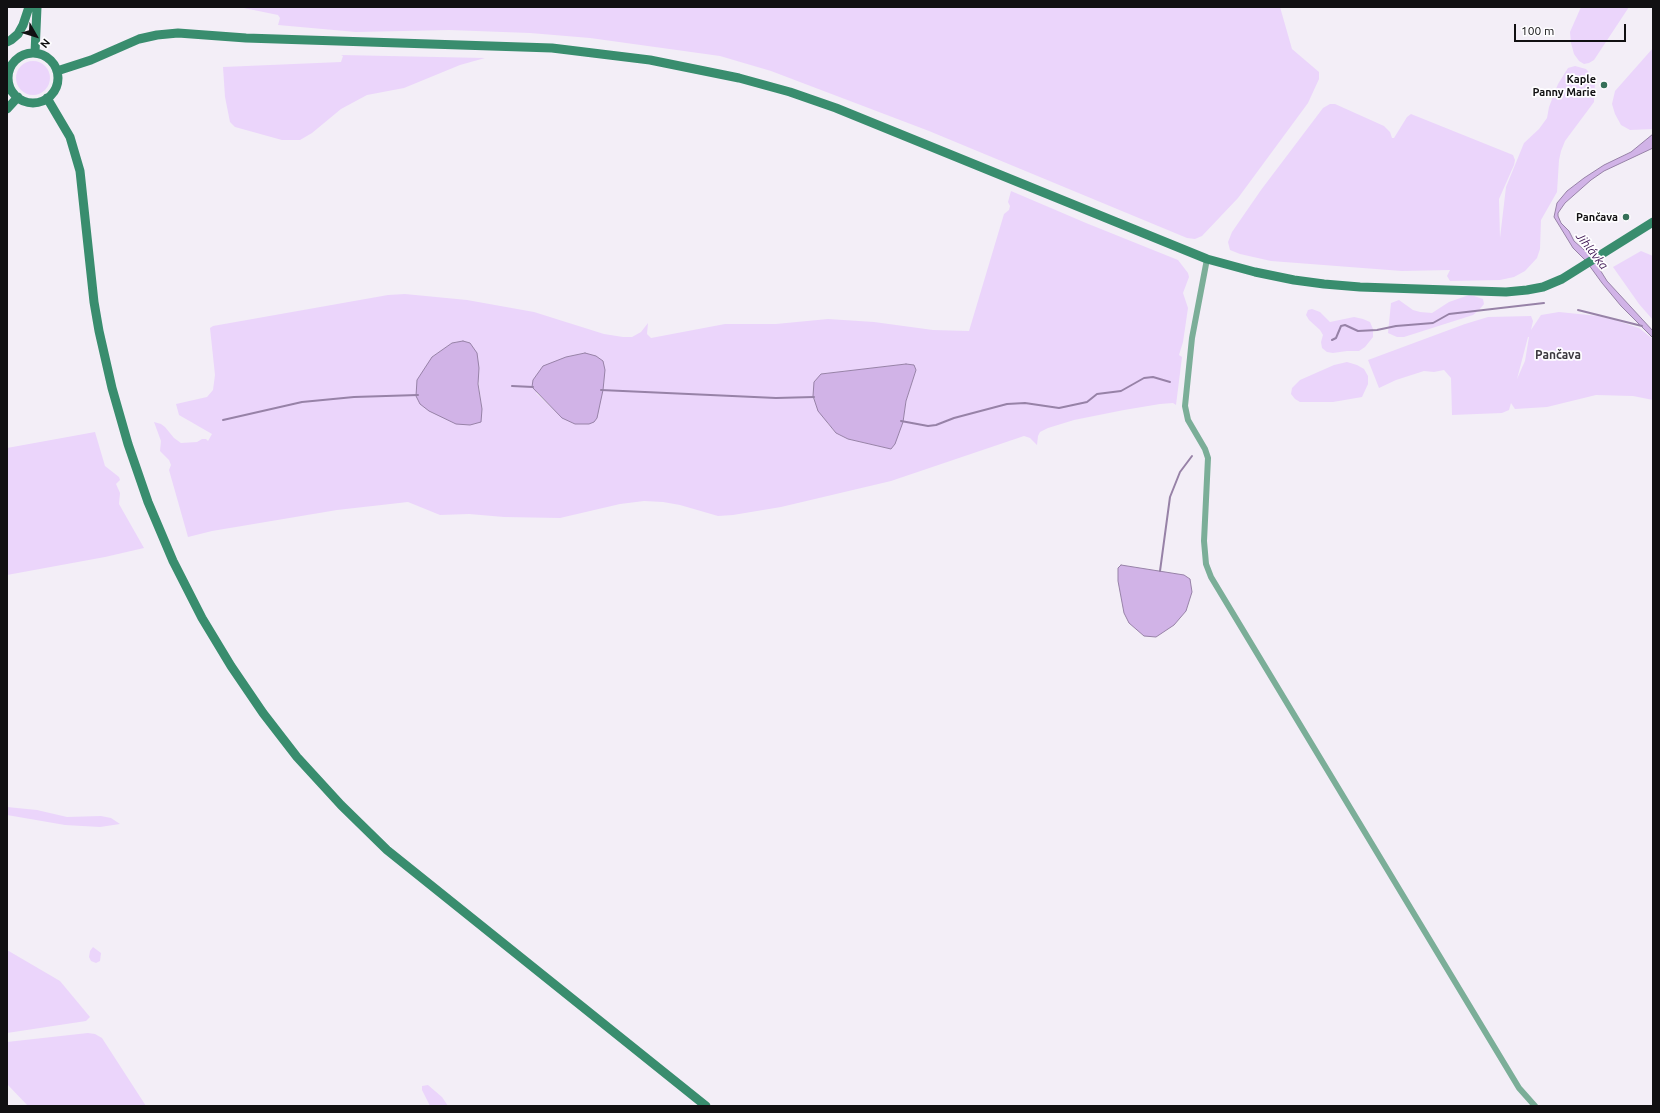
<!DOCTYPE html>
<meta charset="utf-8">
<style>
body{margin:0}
#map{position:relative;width:1660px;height:1113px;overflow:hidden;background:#f3eef7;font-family:Ubuntu,sans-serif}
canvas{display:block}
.frame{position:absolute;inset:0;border:8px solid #111012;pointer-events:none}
.north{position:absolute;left:16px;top:16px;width:40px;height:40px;-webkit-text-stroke:3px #fefdff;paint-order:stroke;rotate:129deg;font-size:11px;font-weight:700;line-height:16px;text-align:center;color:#111012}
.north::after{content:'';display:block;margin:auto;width:14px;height:18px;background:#111012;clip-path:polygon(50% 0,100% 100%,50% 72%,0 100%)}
.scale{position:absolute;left:1514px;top:24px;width:112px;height:18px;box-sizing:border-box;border:2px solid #111012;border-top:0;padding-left:5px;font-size:12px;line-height:14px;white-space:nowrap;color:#111012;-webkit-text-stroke:3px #fefdff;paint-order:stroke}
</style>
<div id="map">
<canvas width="1660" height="1113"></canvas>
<div class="frame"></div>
<div class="north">N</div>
<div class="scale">100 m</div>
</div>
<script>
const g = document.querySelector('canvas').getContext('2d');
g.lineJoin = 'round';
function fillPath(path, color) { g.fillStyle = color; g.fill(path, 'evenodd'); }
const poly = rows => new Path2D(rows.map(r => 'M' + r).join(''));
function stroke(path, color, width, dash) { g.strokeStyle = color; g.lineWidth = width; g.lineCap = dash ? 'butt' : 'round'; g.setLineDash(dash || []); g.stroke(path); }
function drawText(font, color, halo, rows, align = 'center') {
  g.font = font + ' Ubuntu,sans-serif'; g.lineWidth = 3.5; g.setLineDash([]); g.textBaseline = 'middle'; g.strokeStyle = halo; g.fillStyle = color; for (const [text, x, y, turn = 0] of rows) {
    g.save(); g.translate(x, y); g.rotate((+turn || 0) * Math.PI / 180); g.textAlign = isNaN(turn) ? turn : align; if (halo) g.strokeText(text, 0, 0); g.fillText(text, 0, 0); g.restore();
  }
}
fillPath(poly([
 [239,7,1280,7,1292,49,1319,72,1319,79,1308,103,1238,198,1202,236,1195,239,1187,238,929,131,771,71,720,56,590,38,530,33,449,30,356,32,278,25,280,18,278,15],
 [1581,7,1629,7,1594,60,1589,63,1584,64,1579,61,1574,54,1571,43,1570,32],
 [1653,48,1653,129,1630,130,1621,125,1615,114,1612,104,1615,91],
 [341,55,485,58,460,65,404,88,367,95,341,109,312,133,300,140,282,140,235,127,230,122,225,97,223,67,341,62,343,56],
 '16 78a17 17 0 1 1 34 0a17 17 0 1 1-34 0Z',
 [1575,66,1586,69,1592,76,1595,84,1594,102,1565,141,1561,151,1559,160,1557,192,1541,220,1540,249,1537,258,1525,271,1514,277,1500,280,1450,281,1447,276,1450,270,1402,271,1271,261,1240,254,1230,250,1228,242,1232,232,1261,190,1323,108,1330,104,1335,104,1384,126,1390,132,1392,138,1394,138,1407,117,1411,114,1513,155,1515,160,1514,165,1499,199,1500,238,1506,187,1524,143,1539,129,1547,118,1549,107,1558,84,1568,68],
 [1011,191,1086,223,1178,260,1188,273,1189,277,1183,293,1188,308,1183,342,1179,355,1182,357,1176,405,1173,403,1160,404,1124,410,1074,420,1048,428,1040,432,1038,436,1037,445,1030,438,1024,436,891,481,781,507,733,515,718,516,680,505,663,502,644,501,620,504,560,518,504,517,469,514,440,515,408,502,337,510,212,531,188,537,169,470,171,465,169,460,160,451,161,441,154,422,161,424,165,427,174,438,181,443,197,442,202,439,206,439,208,441,212,434,179,415,176,404,207,397,213,390,215,375,210,328,213,326,388,295,405,294,467,300,534,312,604,334,623,337,632,337,641,332,648,323,647,334,651,338,725,324,776,324,828,319,874,322,933,330,969,331,1004,214,1009,210,1010,206,1008,202],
 [463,341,470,343,478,378,482,409,432,357,452,343],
 [585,353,562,418,536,393,566,357],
 [906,364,914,365,916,370,906,401,903,422,891,449,848,439,836,433,827,423,821,374],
 [1641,251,1653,256,1653,320,1639,304,1613,267],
 [1469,295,1474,296,1483,299,1484,304,1479,310,1473,315,1404,337,1397,337,1388,333,1391,303,1399,300,1413,310,1420,312,1432,313,1449,302],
 [1312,309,1320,312,1330,322,1354,317,1363,319,1370,322,1373,329,1373,337,1365,347,1359,351,1347,351,1333,353,1327,352,1322,348,1321,342,1323,335,1320,330,1309,320,1306,315,1308,310],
 [1559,312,1598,316,1615,320,1639,328,1653,339,1653,400,1633,396,1596,395,1547,407,1515,409,1511,403,1509,410,1502,413,1452,415,1451,378,1444,370,1434,372,1424,371,1396,380,1379,388,1368,360,1465,324,1488,317,1531,316,1533,321,1531,330,1541,315],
 [1529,337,1525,361,1517,379,1528,337],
 [1347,362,1357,365,1364,369,1368,376,1368,384,1362,397,1333,402,1300,402,1295,399,1291,394,1292,388,1300,380,1334,365],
 [95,432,105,466,119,477,120,480,116,484,120,493,119,504,144,548,105,557,7,575,7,448],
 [7,807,37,810,67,817,101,816,111,818,120,824,100,827,65,825,7,815],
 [93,947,101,953,100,961,96,963,91,961,89,957,90,951],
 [7,950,60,981,90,1017,86,1021,7,1033],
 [88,1033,95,1034,102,1038,146,1106,28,1106,7,1084,7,1042],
 [428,1085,442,1097,448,1106,430,1106,422,1090,422,1086]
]), '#ebd5fb');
const water = poly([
 [1653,134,1653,148,1604,171,1591,180,1565,203,1558,213,1558,216,1561,223,1569,231,1574,241,1592,257,1607,281,1653,331,1653,338,1621,306,1602,283,1586,261,1573,248,1554,217,1557,203,1567,191,1584,178,1604,165,1631,152,1653,134],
 [463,341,470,343,477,353,479,368,478,384,482,409,481,422,470,425,456,424,429,411,420,404,416,396,417,380,432,357,452,343,463,341],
 [585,353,596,356,603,361,605,370,603,390,597,418,594,422,589,424,575,424,562,418,532,387,533,380,543,366,566,357,585,353],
 [906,364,914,365,916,370,906,401,903,422,895,444,891,449,848,439,836,433,818,411,813,396,814,382,821,374,906,364],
 [1121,565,1184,575,1190,579,1192,592,1186,611,1174,625,1156,637,1144,636,1129,623,1124,613,1118,581,1118,568,1121,565]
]);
fillPath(water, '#d1b3e7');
stroke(water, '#9782a7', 1);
stroke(poly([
 [1578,310,1642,326],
 [1332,340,1336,338,1341,326,1345,325,1358,331,1377,330,1396,326,1433,323,1449,314,1544,303],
 [512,386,533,387],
 [601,390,776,398,814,397],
 [223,420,302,402,354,397,418,395],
 [901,421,928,426,936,425,954,418,1007,404,1025,403,1059,408,1087,402,1097,394,1121,391,1144,378,1153,377,1170,382],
 [1160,571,1170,497,1180,472,1192,456]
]), '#9782a7', 2);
stroke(poly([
 [1207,259,1192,338,1185,406,1188,420,1205,449,1208,458,1204,541,1206,564,1211,577,1519,1088,1535,1106]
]), '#7bae98', 6);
stroke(poly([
 [7,42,11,40,18,34,23,25,29,7],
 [35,53,37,7],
 '8 78a25 25 0 1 1 50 0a25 25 0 1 1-50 0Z',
 [57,71,91,60,139,39,157,35,178,33,246,38,552,48,650,60,739,78,790,92,836,108,1207,259,1255,272,1294,280,1324,284,1360,287,1506,292,1527,290,1543,287,1562,279,1653,222],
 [47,98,70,137,80,171,94,302,99,331,112,388,128,444,148,502,173,561,202,618,231,666,263,713,297,757,341,805,387,850,706,1106],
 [7,109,18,97]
]), '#398d6e', 9);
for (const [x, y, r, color] of [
 [1604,85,4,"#356f58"],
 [1626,217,4,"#356f58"]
]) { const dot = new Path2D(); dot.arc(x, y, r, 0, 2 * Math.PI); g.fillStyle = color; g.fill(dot); stroke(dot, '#fefdff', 1.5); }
drawText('bold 11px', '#111012', '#fefdff', [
 ["Kaple",1596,79],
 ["Panny Marie",1596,92],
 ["Pančava",1618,217]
], 'right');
drawText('italic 12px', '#3e1653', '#fefdff', [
 ["Jihlávka",1592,251,52]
]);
drawText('bold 12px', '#3d3a40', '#fefdff', [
 ["Pančava",1558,355]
]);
</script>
